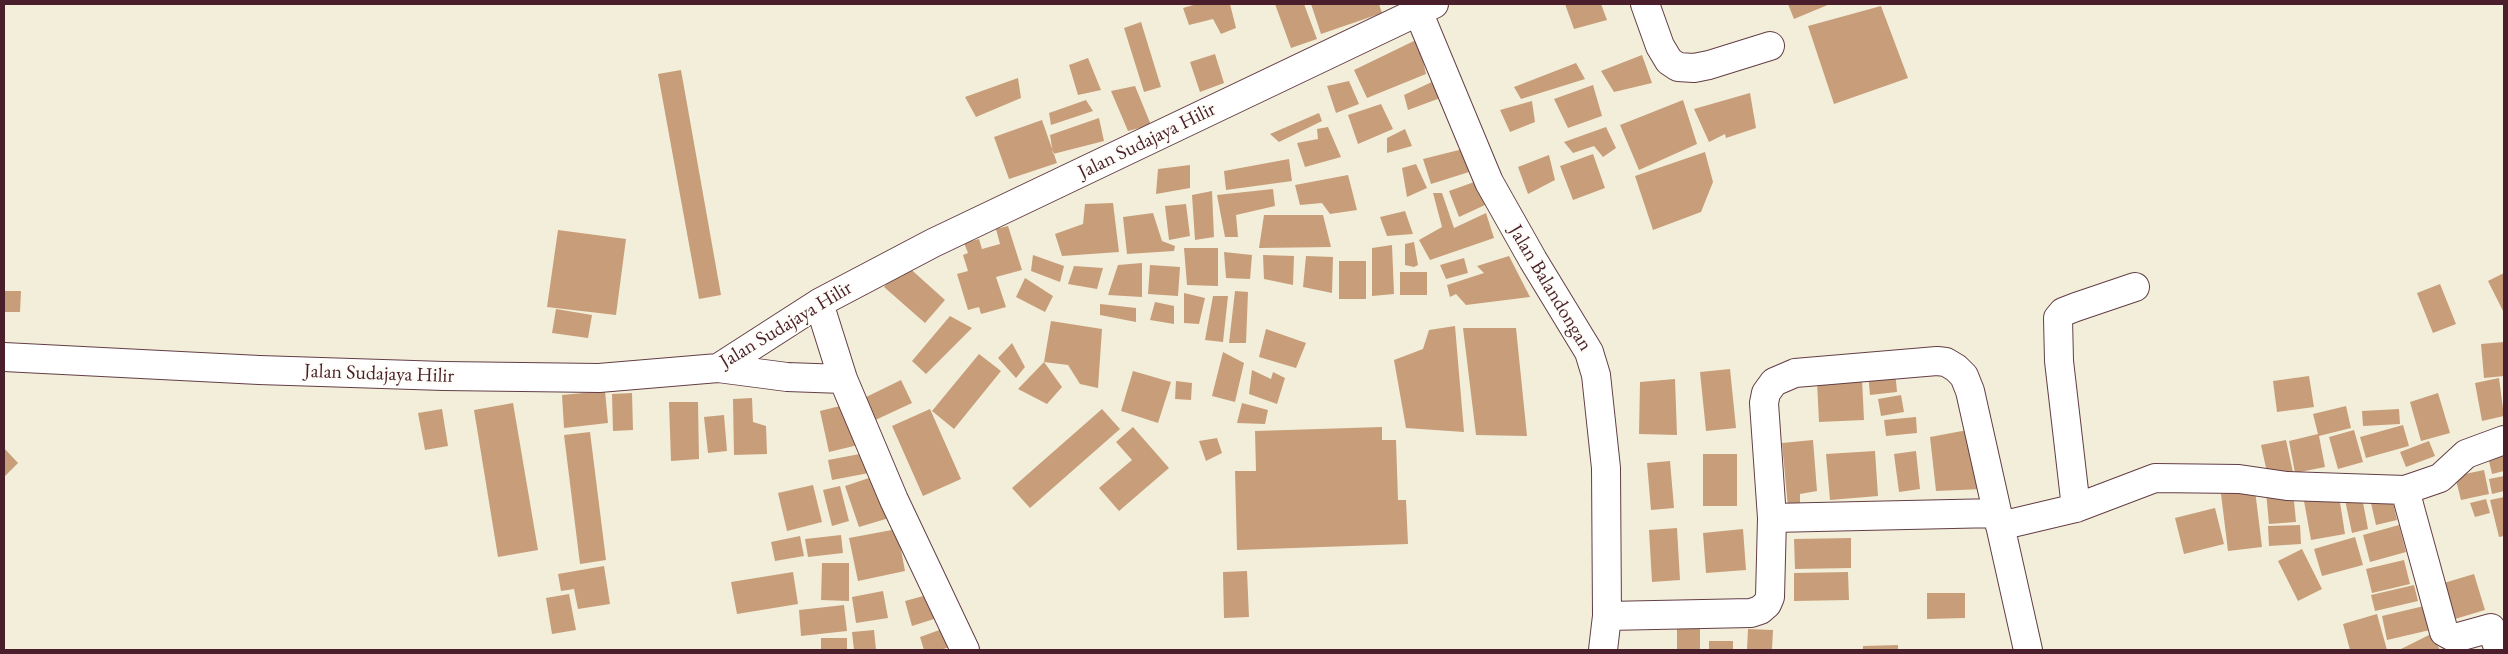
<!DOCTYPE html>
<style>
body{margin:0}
#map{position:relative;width:2508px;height:654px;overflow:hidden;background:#f3eeda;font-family:"EB Garamond",serif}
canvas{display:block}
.frame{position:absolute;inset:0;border:5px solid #4a1f2b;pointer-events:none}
</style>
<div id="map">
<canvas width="2508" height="654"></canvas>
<div class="frame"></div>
</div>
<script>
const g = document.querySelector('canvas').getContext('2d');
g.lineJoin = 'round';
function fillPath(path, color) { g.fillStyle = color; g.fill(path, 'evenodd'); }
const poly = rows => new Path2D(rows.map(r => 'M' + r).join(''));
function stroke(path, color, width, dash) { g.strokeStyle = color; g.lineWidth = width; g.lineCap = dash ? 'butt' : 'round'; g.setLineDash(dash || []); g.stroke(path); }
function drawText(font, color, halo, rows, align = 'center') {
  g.font = font + ' "EB Garamond",serif'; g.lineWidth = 4; g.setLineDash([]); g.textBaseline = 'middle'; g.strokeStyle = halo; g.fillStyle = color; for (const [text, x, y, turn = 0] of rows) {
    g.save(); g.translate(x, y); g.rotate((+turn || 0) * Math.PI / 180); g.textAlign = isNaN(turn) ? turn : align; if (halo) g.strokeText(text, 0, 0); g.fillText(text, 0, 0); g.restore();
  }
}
fillPath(poly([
 [1197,4,1230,4,1236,28,1221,34,1213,19,1189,25,1183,8],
 [1275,4,1304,4,1317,39,1291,48],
 [1311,4,1379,4,1382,13,1321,34],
 [1565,4,1601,4,1607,20,1574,29],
 [1788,4,1830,4,1794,19],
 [1881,6,1908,78,1834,104,1808,26],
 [1141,22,1161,87,1144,92,1124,28],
 [1418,39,1426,74,1367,98,1354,70],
 [1215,54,1224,83,1200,92,1190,62],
 [1642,55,1652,83,1614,92,1601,71],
 [1088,58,1101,90,1078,95,1069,65],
 [1576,63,1585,79,1521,99,1514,87],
 [681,70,721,295,699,299,658,74],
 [1018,78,1021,98,976,117,965,97],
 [1349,81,1359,104,1336,113,1327,86],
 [1434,81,1443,97,1408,110,1404,95],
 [1593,85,1602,116,1568,128,1554,99],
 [1135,86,1151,125,1128,131,1111,91],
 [1750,93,1756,128,1726,138,1725,134,1709,142,1694,109],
 [1086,100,1093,111,1051,125,1049,113],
 [1683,100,1697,144,1639,170,1620,125],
 [1532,101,1535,122,1510,132,1500,110],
 [1381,104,1393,129,1358,144,1348,115],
 [1319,113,1322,121,1279,142,1270,134],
 [1099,118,1104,141,1053,154,1050,135],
 [1042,120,1057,163,1009,179,994,137],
 [1328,127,1341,157,1305,167,1297,143,1318,139,1317,129],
 [1606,127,1616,148,1603,157,1594,146,1573,153,1564,142],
 [1405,129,1412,146,1387,153,1387,138],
 [1463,149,1469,172,1431,184,1423,159],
 [1705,152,1713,182,1701,212,1653,230,1635,176],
 [1593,154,1605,188,1573,200,1560,166],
 [1549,155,1555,180,1528,194,1518,167],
 [1289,159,1292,181,1226,190,1224,171],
 [1416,164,1427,188,1407,197,1402,168],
 [1190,165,1190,188,1156,194,1158,169],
 [1348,175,1357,210,1330,214,1322,203,1300,205,1295,185],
 [1477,181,1485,205,1459,217,1449,191],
 [1273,189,1275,206,1236,215,1238,237,1225,237,1217,195],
 [1212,191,1214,237,1195,240,1192,195],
 [1433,193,1442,193,1454,228,1486,213,1494,238,1430,260,1419,240,1442,227],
 [1113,203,1119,252,1062,256,1055,234,1083,224,1085,204],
 [1186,204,1190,236,1169,240,1165,206],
 [1405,211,1413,234,1387,236,1380,217],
 [1153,213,1162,241,1175,246,1174,251,1127,254,1123,217],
 [1264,215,1323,215,1331,247,1259,248],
 [1008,226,1022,270,996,277,1006,307,981,314,979,307,968,310,957,274,968,271,963,255,968,253,964,243,979,239,982,249,1000,244,996,229],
 [558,230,626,239,616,315,547,307],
 [1414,242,1418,265,1414,267,1405,265,1405,244],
 [1392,245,1394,294,1372,296,1372,248],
 [1184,248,1218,248,1218,286,1187,285],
 [1224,252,1252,255,1250,279,1226,278],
 [1033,255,1064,266,1060,282,1031,271],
 [1263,255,1294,256,1293,285,1264,279],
 [1306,256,1333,257,1332,293,1303,287],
 [1509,256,1530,297,1466,305,1456,294,1450,297,1447,285,1484,273,1477,266],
 [1464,258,1468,273,1446,279,1440,265],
 [1339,261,1366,261,1366,299,1339,299],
 [1142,263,1142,297,1108,295,1118,265],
 [905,264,945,300,925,323,884,287],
 [1150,265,1180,267,1178,296,1148,294],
 [1074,266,1103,268,1097,289,1068,284],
 [1400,272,1427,272,1427,295,1400,295],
 [2504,273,2504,313,2488,281],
 [1025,278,1053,296,1045,312,1016,297],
 [2440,284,2456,324,2433,333,2417,293],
 [4,291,21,291,20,312,4,312],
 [1235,291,1248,292,1246,343,1229,343],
 [1184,293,1205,298,1199,324,1184,323],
 [1213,296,1228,296,1223,342,1205,340],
 [1155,302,1174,306,1174,324,1150,320],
 [1100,304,1136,308,1136,322,1100,315],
 [556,309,592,315,588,338,552,333],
 [950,316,972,328,926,374,912,361],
 [1051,321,1102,329,1098,388,1080,384,1068,365,1044,362],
 [1455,326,1464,432,1406,428,1394,360,1423,349,1429,330],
 [1463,328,1516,328,1527,436,1476,435],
 [1266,329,1306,343,1296,368,1259,357],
 [2504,342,2504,376,2484,378,2481,344],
 [1012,343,1025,367,1016,378,998,358],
 [1223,352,1244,363,1235,402,1212,396],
 [979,354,1001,371,954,429,932,411],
 [1044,362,1062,387,1047,404,1018,389],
 [1730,369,1736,428,1706,431,1700,372],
 [1252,370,1271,379,1273,372,1285,378,1277,404,1249,394],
 [1895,370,1897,392,1870,395,1868,373],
 [1133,371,1171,382,1158,423,1121,411],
 [2309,376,2314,407,2277,412,2273,381],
 [2499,378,2504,416,2482,421,2475,383],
 [1675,379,1677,435,1639,434,1640,382],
 [1862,379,1864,420,1819,422,1817,382],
 [901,380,912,403,871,422,860,400],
 [1176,381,1192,383,1191,400,1175,399],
 [605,391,608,423,564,428,562,395],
 [632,393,633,430,613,431,612,394],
 [2438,393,2450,433,2421,441,2410,402],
 [1901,395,1904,412,1881,416,1878,399],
 [752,398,753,422,766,426,767,454,734,455,733,399],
 [669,402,698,402,699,459,671,461],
 [513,403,538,550,498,557,474,410],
 [1242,403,1268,410,1265,424,1237,423],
 [848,404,858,445,829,452,820,411],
 [2346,406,2351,428,2319,436,2325,467,2295,473,2289,441,2318,434,2313,414],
 [442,409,448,446,425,450,418,413],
 [930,409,961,479,923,496,892,426],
 [1102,409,1120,429,1030,508,1012,488],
 [2399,409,2400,424,2363,426,2362,411],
 [724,415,727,451,708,453,704,417],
 [1916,417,1917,433,1886,436,1884,420],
 [2403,425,2409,446,2366,458,2360,437],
 [1133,427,1169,468,1119,511,1099,488,1132,460,1116,442],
 [1382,427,1382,440,1396,440,1398,500,1406,500,1408,544,1237,550,1235,471,1256,471,1255,431],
 [1973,429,1983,489,1936,491,1930,437],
 [2354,430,2363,462,2338,469,2329,437],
 [590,432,606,560,580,564,564,435],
 [1217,438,1222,453,1206,461,1199,441],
 [1813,440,1817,491,1800,494,1800,512,1788,507,1782,443],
 [2286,440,2293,472,2268,477,2261,445],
 [2429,441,2435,456,2406,467,2400,452],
 [4,448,18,463,4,477],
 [2486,448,2504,448,2504,471,2492,474],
 [1875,451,1878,496,1830,500,1826,454],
 [1916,451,1920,489,1899,492,1894,454],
 [865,453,869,473,832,480,828,460],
 [1703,454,1737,454,1737,506,1703,506],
 [1670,461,1674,508,1651,510,1647,463],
 [2484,470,2489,494,2461,500,2455,476],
 [875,476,889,518,859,527,845,486],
 [2504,476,2504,491,2492,494,2489,479],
 [813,485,822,522,787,531,778,493],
 [840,486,849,521,832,526,823,490],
 [2255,490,2262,547,2228,551,2221,494],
 [2293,490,2296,522,2269,524,2266,492],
 [2391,494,2397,520,2376,525,2370,499],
 [2339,496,2345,534,2311,540,2304,501],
 [2362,497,2368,529,2352,533,2345,500],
 [2504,497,2504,536,2499,537,2490,500],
 [2486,499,2490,513,2475,517,2470,503],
 [2215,508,2224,544,2184,554,2175,518],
 [2300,525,2301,544,2269,546,2268,526],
 [2399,525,2406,552,2370,562,2363,535],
 [1677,528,1680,580,1652,582,1649,530],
 [897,529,905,571,858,581,849,538],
 [1743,529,1746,570,1706,573,1703,533],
 [841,535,843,553,808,557,805,539],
 [800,536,804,556,775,561,771,542],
 [2355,537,2363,565,2322,576,2314,549],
 [1851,538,1851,568,1795,569,1794,539],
 [2302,549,2322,589,2298,601,2278,561],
 [2404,560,2410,584,2372,593,2366,569],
 [822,563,849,563,849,601,821,600],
 [604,566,610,604,578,609,574,589,561,591,558,574],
 [1247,571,1249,617,1224,618,1223,572],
 [793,572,798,604,737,614,731,582],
 [1848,572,1849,600,1794,601,1794,573],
 [2474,574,2485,610,2455,619,2444,583],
 [2414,585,2418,601,2375,611,2371,595],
 [883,591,888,618,856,623,852,597],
 [1927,593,1965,593,1965,618,1927,619],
 [569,594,576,630,552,634,546,598],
 [927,595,934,619,912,626,905,601],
 [844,605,847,631,801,636,799,610],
 [2424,606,2430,630,2387,640,2382,616],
 [2377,614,2387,650,2350,650,2343,624],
 [1677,627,1700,628,1700,650,1677,650],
 [945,628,952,646,941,650,924,650,920,637],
 [1748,629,1773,630,1772,650,1747,650],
 [874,630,876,650,854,650,852,632],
 [2431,634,2440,650,2399,650],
 [821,638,847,638,847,650,821,650],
 [1709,641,1733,641,1733,650,1709,650],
 [1898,645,1898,650,1863,650,1863,646]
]), '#c79e79');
const minor = poly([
 [1415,4,1489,182,1533,260,1589,352,1596,375,1606,468,1607,616,1603,650],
 [1645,4,1660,46,1669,61,1678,67,1694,68,1709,65,1770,46],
 [819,303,843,379,894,500,965,650],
 [4,357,259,370,444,376,599,378,718,368,819,303,933,243,1434,4],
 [718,368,787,377,843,379],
 [2405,490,2444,632,2455,638,2491,628,2499,650],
 [2076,508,2059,361,2058,318,2063,312,2076,307,2135,287],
 [1772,518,1997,513],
 [2000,526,2076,508,2155,478,2239,479,2287,486,2405,490,2440,478,2466,454,2504,440],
 [1607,616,1751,613,1760,610,1767,604,1770,597,1772,518,1764,403,1766,393,1774,382,1795,373,1937,361,1946,362,1956,368,1964,376,1970,391,2028,650]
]);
stroke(minor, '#633e45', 30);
stroke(minor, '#fff', 28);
drawText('20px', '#4a1f2b', '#fdfcf7', [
 ["Jalan Sudajaya Hilir",1147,141,-26],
 ["Jalan Balandongan",1550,288,59],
 ["Jalan Sudajaya Hilir",786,325,-31],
 ["Jalan Sudajaya Hilir",379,374,2]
]);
</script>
